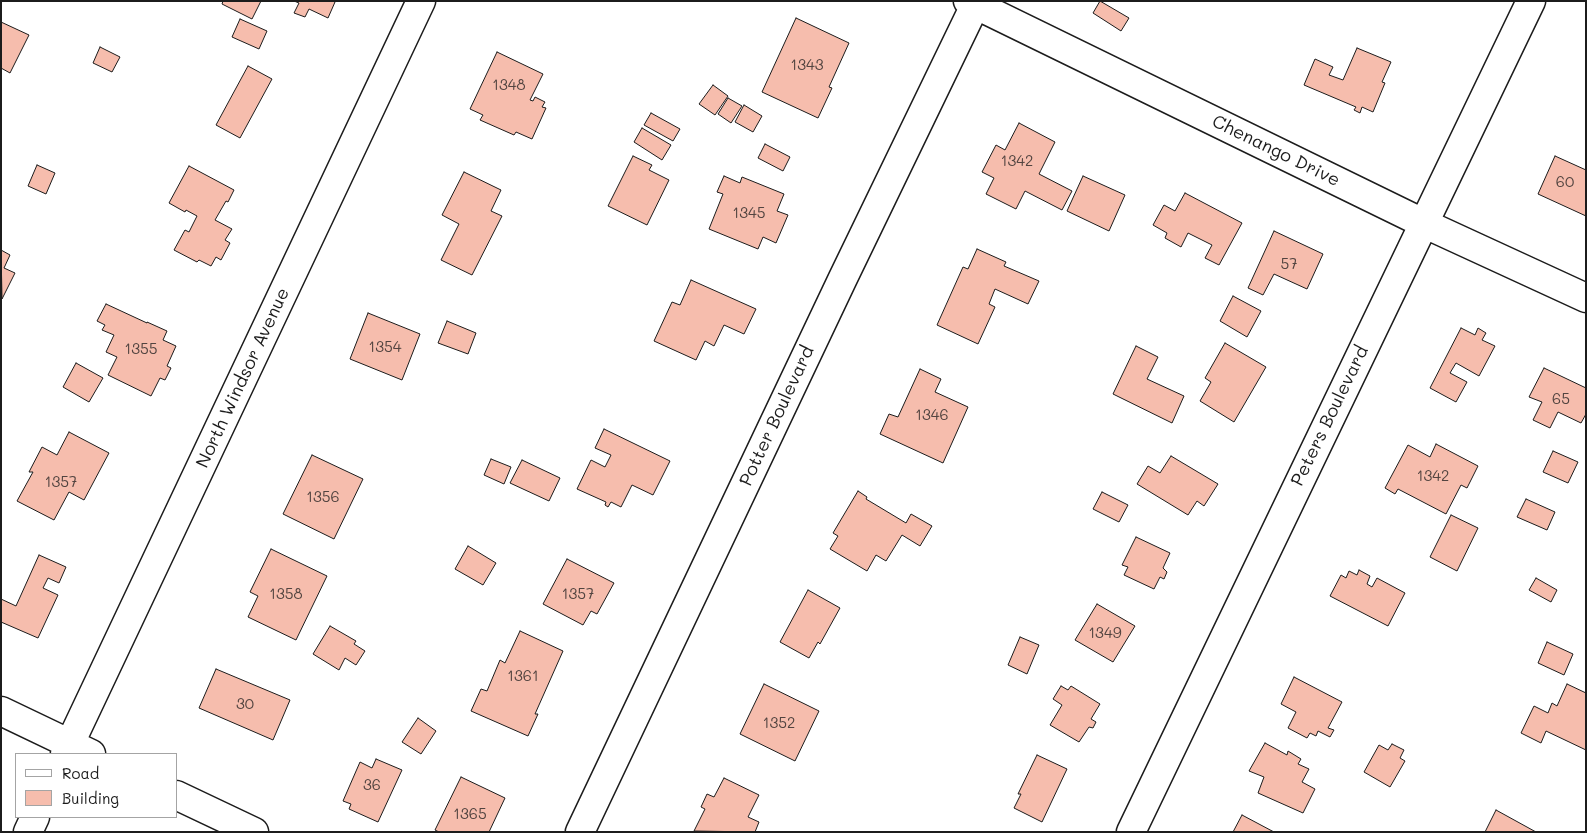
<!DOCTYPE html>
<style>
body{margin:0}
#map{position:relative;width:1587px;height:833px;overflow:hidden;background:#fff;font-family:Mali,sans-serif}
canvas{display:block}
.frame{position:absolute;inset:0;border:2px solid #1c1c1c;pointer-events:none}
.legend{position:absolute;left:15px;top:753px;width:162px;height:65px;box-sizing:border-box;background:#fff;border:1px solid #a4a4a4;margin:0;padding:6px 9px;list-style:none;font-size:15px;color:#1c1c1c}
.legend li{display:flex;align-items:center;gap:10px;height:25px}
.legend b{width:25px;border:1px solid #a4a4a4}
</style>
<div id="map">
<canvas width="1587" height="833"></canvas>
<div class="frame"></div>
<ul class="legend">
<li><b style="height:6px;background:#fff"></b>Road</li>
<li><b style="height:14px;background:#f6bdad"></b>Building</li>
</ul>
</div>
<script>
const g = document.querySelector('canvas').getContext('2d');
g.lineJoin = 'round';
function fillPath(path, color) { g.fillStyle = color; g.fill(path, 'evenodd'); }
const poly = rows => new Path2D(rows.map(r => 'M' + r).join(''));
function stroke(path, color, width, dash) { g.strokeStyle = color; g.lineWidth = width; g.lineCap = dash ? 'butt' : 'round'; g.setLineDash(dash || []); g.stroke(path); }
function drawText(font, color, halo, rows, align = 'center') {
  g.font = font + ' Mali,sans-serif'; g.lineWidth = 4; g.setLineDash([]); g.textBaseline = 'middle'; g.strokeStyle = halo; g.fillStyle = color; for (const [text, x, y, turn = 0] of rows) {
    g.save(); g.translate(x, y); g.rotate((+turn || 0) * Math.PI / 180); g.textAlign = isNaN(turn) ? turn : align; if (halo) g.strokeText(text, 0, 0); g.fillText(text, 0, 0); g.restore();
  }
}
const building = poly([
 [223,1,261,1,252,19,222,4,223,1],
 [294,1,333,1,335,2,328,18,309,9,305,17,294,13,299,3,294,1],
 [1100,1,1129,18,1121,31,1093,13,1100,1],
 [796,18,849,43,829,87,832,88,818,118,762,92,796,18],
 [240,19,267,31,259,49,232,37,240,19],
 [1,22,29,35,10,73,1,68,1,22],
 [100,47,120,57,112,72,93,63,100,47],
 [1357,48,1391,62,1382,82,1385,83,1373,112,1362,107,1360,113,1354,110,1356,107,1304,85,1315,59,1333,67,1329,75,1343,80,1357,48],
 [497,52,543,74,530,100,533,101,535,97,545,102,542,107,546,108,532,139,516,132,514,135,480,120,483,115,470,109,497,52],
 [248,66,272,79,240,138,216,125,248,66],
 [713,85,728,96,715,115,699,104,713,85],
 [728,98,742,106,731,123,718,114,728,98],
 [744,105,762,116,753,132,735,122,744,105],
 [651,113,680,129,673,141,644,125,651,113],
 [1019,123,1055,142,1039,174,1072,191,1062,210,1025,191,1016,209,986,194,994,178,982,172,996,145,1005,150,1019,123],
 [642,128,671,145,662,160,634,142,642,128],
 [765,144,790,157,783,171,758,158,765,144],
 [633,156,652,165,649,170,669,180,647,225,608,206,633,156],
 [1555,156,1586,170,1586,216,1538,194,1555,156],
 [37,165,55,173,46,194,28,186,37,165],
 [189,166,234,190,228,202,226,201,215,220,232,229,225,240,230,243,221,260,216,257,211,266,199,260,197,262,174,250,185,230,189,232,197,216,186,210,185,212,169,203,189,166],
 [464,172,501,190,491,211,502,216,472,275,441,260,459,224,442,215,464,172],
 [724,176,740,183,742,177,784,194,777,211,788,215,776,243,763,237,758,249,709,229,723,194,717,192,724,176],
 [1083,176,1125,195,1109,231,1067,211,1083,176],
 [1185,193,1242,223,1219,265,1205,258,1212,245,1188,233,1181,247,1165,238,1167,233,1153,225,1164,205,1175,211,1185,193],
 [1274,231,1323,254,1307,289,1274,274,1263,295,1248,288,1274,231],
 [977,249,1006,262,1004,266,1039,281,1028,304,995,289,989,304,995,307,978,344,937,325,963,267,968,269,977,249],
 [1,250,10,255,4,268,15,273,2,299,1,250],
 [691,280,756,309,744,334,724,325,714,346,705,341,696,360,654,341,672,302,680,305,691,280],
 [1233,296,1261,311,1247,337,1220,321,1233,296],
 [106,304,147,323,147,322,167,331,163,340,176,346,167,366,171,368,165,380,160,378,151,396,108,375,117,357,106,352,114,335,102,330,105,325,97,321,106,304],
 [368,313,420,334,402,380,350,359,368,313],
 [447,321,476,333,468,354,438,343,447,321],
 [1461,328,1475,335,1478,328,1486,333,1482,340,1495,346,1479,376,1456,363,1450,373,1467,382,1456,402,1430,388,1461,328],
 [1225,343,1266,367,1234,422,1200,401,1211,382,1205,378,1225,343],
 [1136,346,1158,357,1147,379,1184,396,1172,423,1113,394,1136,346],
 [76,363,103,378,89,402,63,387,76,363],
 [1544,368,1586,388,1586,414,1581,423,1558,412,1550,428,1533,420,1542,402,1529,397,1544,368],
 [920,369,941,379,935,392,968,407,943,463,880,434,889,414,898,417,920,369],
 [604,429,670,461,653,495,632,485,621,507,611,502,608,507,605,505,606,502,577,489,591,460,605,467,611,455,595,448,604,429],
 [69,432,109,453,84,500,69,492,54,520,17,501,33,472,29,472,42,447,57,455,69,432],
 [1436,444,1478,466,1467,488,1461,485,1446,514,1398,489,1395,494,1385,488,1408,445,1430,457,1436,444],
 [1553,451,1578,462,1568,483,1543,472,1553,451],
 [312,455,363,479,334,539,283,514,312,455],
 [1171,456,1218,484,1204,506,1197,501,1188,515,1137,484,1148,466,1160,473,1171,456],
 [491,459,511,467,504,484,484,475,491,459],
 [522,460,560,478,549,501,510,483,522,460],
 [858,491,867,497,866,499,906,523,911,514,932,526,920,546,902,535,886,561,876,555,867,571,830,549,838,536,833,533,858,491],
 [1102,492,1128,505,1119,522,1093,509,1102,492],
 [1526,499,1555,512,1547,530,1517,517,1526,499],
 [1451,515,1478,528,1457,571,1430,557,1451,515],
 [1136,537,1170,553,1163,568,1167,572,1164,579,1160,577,1154,589,1124,575,1128,567,1122,565,1136,537],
 [468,546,496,563,483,585,455,569,468,546],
 [271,549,327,576,296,640,248,617,258,596,250,592,271,549],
 [39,555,66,567,59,583,48,578,43,588,58,595,38,638,1,622,1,599,16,606,39,555],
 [567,559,614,583,597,614,591,611,583,625,543,604,567,559],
 [1359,570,1370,576,1367,584,1372,587,1377,578,1405,593,1388,626,1330,596,1341,575,1346,578,1349,571,1357,575,1359,570],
 [1536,578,1557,590,1551,602,1529,590,1536,578],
 [808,590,840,608,820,644,818,642,809,658,780,642,808,590],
 [1097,604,1135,626,1113,662,1075,640,1097,604],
 [330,626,356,641,354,644,365,651,356,665,345,658,339,670,313,654,330,626],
 [520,631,563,651,535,714,538,714,528,736,471,711,481,689,487,691,500,660,505,663,520,631],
 [1020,637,1039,645,1027,674,1008,665,1020,637],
 [1547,642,1573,654,1564,675,1538,663,1547,642],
 [216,669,290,700,273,740,199,708,216,669],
 [1294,677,1342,702,1328,728,1334,730,1330,737,1318,731,1316,736,1310,733,1307,738,1288,728,1296,712,1281,704,1294,677],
 [764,684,819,711,795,761,740,734,764,684],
 [1567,684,1586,693,1586,750,1546,731,1541,743,1521,733,1534,706,1548,713,1552,703,1557,706,1567,684],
 [1061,686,1068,690,1071,686,1100,704,1091,719,1096,722,1093,728,1089,727,1079,742,1050,725,1062,705,1053,699,1061,686],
 [418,718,436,731,421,754,402,742,418,718],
 [1265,743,1287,755,1288,751,1301,759,1298,764,1309,769,1302,782,1315,789,1303,813,1258,793,1264,777,1249,771,1265,743],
 [1392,744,1404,750,1400,758,1405,761,1390,787,1364,772,1379,745,1388,750,1392,744],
 [1037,755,1067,769,1042,822,1014,808,1021,794,1018,794,1037,755],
 [376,759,402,770,378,822,349,809,351,804,343,801,360,762,372,768,376,759],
 [461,777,505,798,489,832,439,832,435,830,461,777],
 [724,778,759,795,748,817,759,822,755,832,694,831,705,809,701,807,707,794,714,797,724,778],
 [1496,810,1536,832,1485,832,1496,810],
 [1242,815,1274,832,1233,832,1242,815]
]);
fillPath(building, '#f6bdad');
stroke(building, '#1c1c1c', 1);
const minor = poly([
 [968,1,1423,223,1586,298],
 [1,711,91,754],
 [65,754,421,1],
 [176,795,254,832],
 [28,832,35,817],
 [580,832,843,278,977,1],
 [1131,832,1531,1]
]);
stroke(minor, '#1c1c1c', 31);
stroke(minor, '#fff', 28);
drawText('15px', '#524440', null, [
 ["1343",807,65],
 ["1348",509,85],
 ["1342",1017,161],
 ["60",1565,182],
 ["1345",749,213],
 ["57",1289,264],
 ["1354",385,347],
 ["1355",141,349],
 ["65",1561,399],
 ["1346",932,415],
 ["1342",1433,476],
 ["1357",61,482],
 ["1356",323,497],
 ["1358",286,594],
 ["1357",578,594],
 ["1349",1105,633],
 ["1361",523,676],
 ["30",245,704],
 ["1352",779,723],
 ["36",372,785],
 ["1365",470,814]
]);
drawText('18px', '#1c1c1c', '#fff', [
 ["Chenango Drive",1276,151,26],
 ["North Windsor Avenue",243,378,-65],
 ["Potter Boulevard",777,416,-65],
 ["Peters Boulevard",1330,416,-64]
]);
</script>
